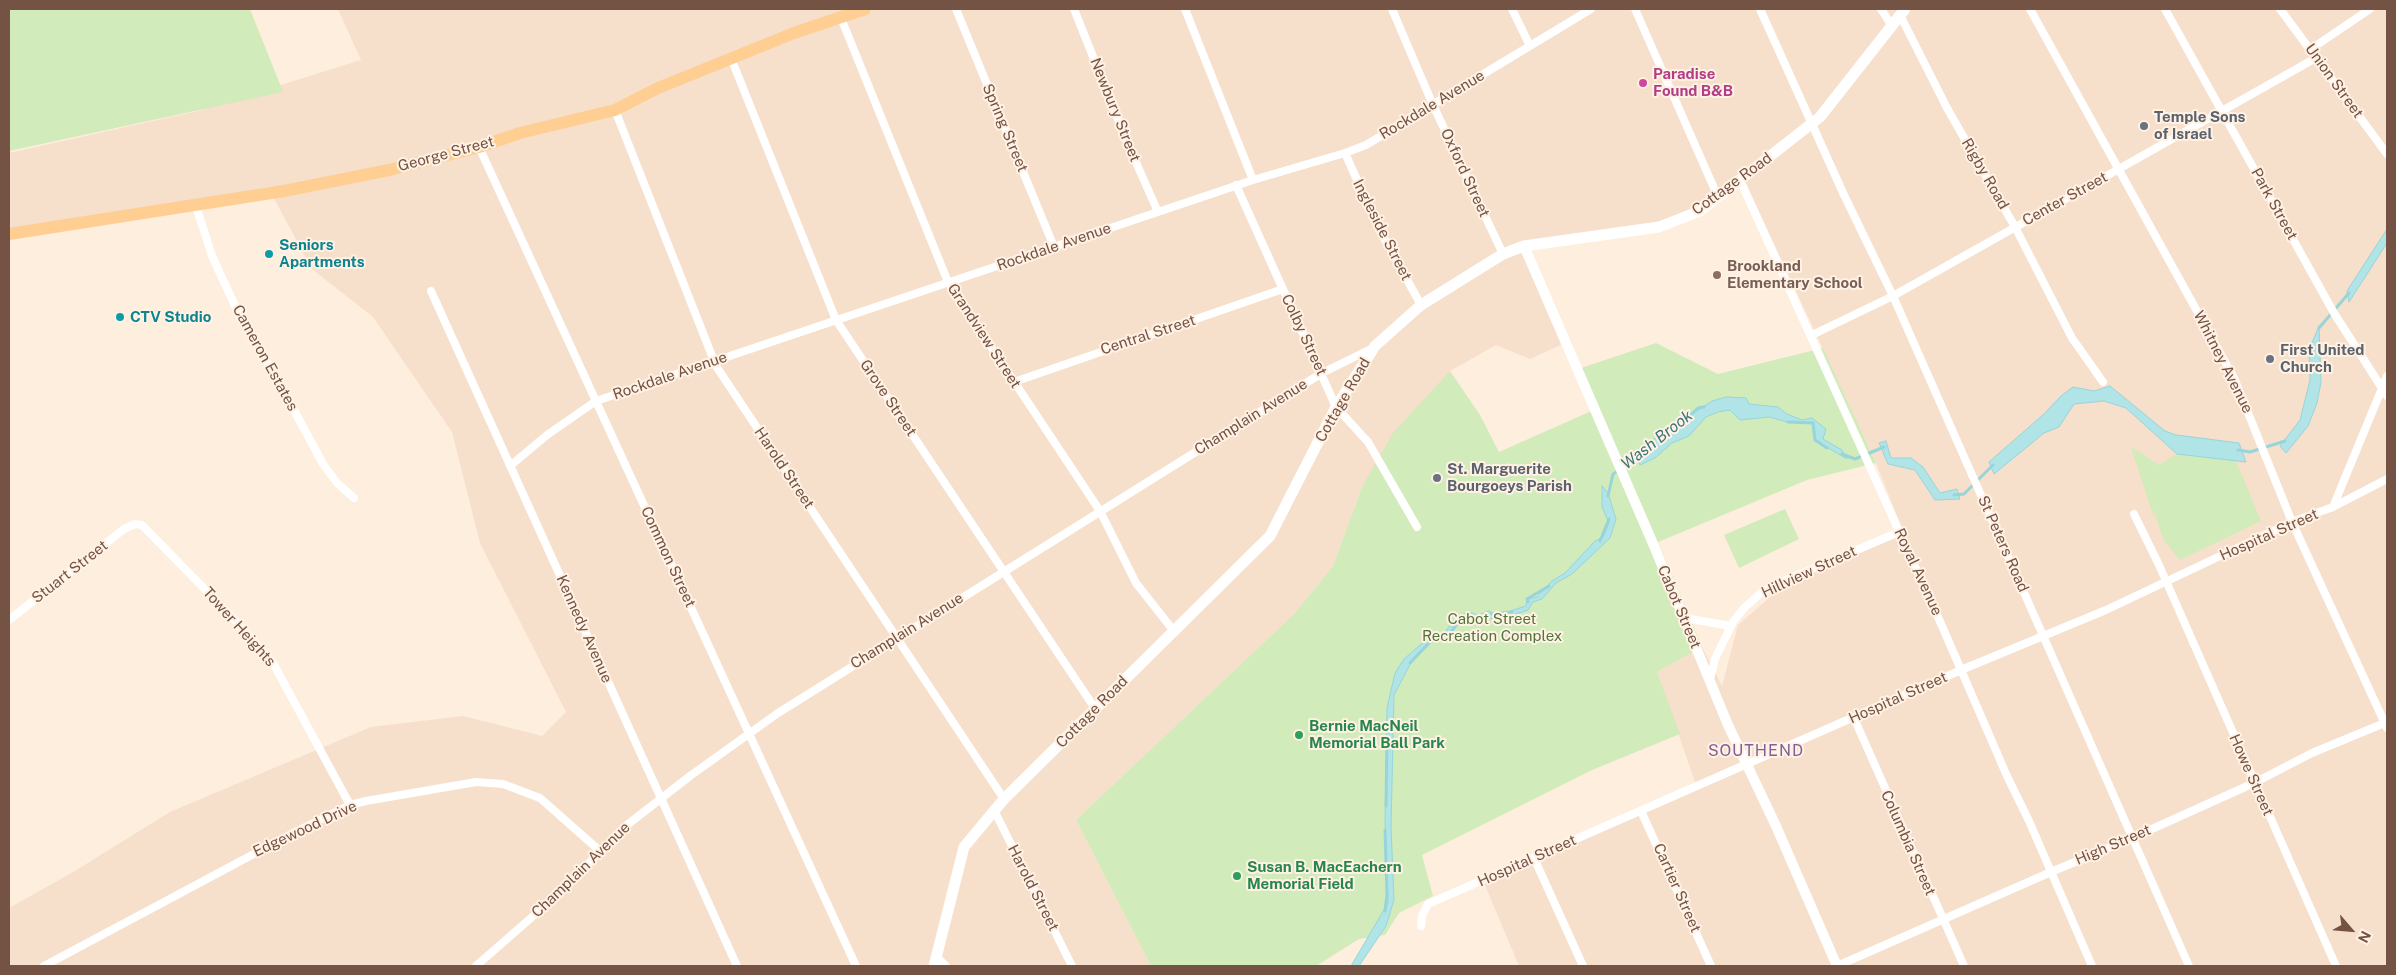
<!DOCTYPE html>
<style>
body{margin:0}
#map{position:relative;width:2396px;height:975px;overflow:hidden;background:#feeedd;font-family:"Public Sans",sans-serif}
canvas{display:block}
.frame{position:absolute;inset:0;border:10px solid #745244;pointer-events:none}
.north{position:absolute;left:2326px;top:905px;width:50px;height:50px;-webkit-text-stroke:4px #fff2e4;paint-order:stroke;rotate:117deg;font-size:14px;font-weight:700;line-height:20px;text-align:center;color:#745244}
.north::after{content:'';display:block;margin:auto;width:18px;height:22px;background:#745244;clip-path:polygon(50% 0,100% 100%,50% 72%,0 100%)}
</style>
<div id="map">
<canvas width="2396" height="975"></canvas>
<div class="frame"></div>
<div class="north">N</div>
</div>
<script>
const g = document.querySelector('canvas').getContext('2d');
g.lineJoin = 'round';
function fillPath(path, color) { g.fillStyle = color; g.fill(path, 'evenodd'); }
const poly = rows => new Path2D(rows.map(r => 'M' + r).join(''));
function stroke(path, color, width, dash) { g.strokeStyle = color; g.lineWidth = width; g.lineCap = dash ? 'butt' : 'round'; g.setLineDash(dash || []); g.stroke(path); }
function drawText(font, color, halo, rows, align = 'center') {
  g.font = font + ' "Public Sans",sans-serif'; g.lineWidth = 4; g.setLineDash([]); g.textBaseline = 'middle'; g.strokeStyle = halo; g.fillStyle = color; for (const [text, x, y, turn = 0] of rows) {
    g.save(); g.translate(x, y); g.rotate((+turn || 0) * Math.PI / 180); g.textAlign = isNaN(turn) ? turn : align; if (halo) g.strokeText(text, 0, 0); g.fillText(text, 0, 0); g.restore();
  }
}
fillPath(poly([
 [338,9,2387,9,2387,966,1519,966,1482,878,1696,785,1657,672,1702,647,1722,686,1738,625,1792,578,1904,533,1876,463,1743,177,1724,194,1652,227,1529,249,1565,343,1530,359,1496,345,1450,371,1362,487,1333,566,1294,614,1076,820,1151,966,9,966,9,908,75,871,170,812,371,727,463,716,542,736,566,712,480,543,452,432,373,317,312,269,268,187,189,205,9,240,9,153,198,111,361,60]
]), '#f6dfcb');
fillPath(poly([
 [9,9,250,9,283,92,9,151],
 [1656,343,1718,374,1823,348,1876,463,1807,480,1658,542,1702,647,1657,672,1680,734,1592,770,1422,855,1433,896,1399,913,1385,935,1359,939,1316,966,1151,966,1076,820,1294,614,1333,566,1362,487,1393,433,1450,371,1480,415,1499,452,1596,409,1581,368],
 [2131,447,2159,465,2177,454,2236,461,2261,521,2180,560,2163,539,2153,508,2155,521],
 [1785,509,1799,539,1739,568,1724,535]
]), '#d2ebbb');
const water = poly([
 [2387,229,2387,243,2349,302,2347,291,2387,229],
 [2319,326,2321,382,2317,403,2308,426,2286,453,2280,446,2300,420,2310,380,2309,350,2319,326],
 [2110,386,2165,431,2176,435,2239,443,2246,462,2177,454,2126,408,2104,401,2074,404,2059,427,2044,433,1994,474,1989,462,2044,414,2061,396,2073,387,2094,391,2110,386],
 [1726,397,1746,398,1749,404,1778,407,1787,414,1802,420,1812,418,1826,429,1823,439,1842,450,1847,459,1815,440,1812,423,1787,422,1769,417,1740,420,1730,410,1718,412,1706,417,1689,436,1672,443,1655,458,1640,465,1634,452,1712,401,1726,397],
 [1886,441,1891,458,1911,458,1923,467,1940,493,1957,489,1960,499,1935,500,1915,470,1888,464,1879,443,1886,441],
 [1602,486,1608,493,1616,519,1610,538,1572,574,1556,583,1542,599,1533,602,1528,610,1499,620,1489,618,1480,622,1469,616,1457,620,1449,635,1430,642,1414,657,1394,695,1391,827,1394,900,1386,926,1359,966,1351,966,1388,903,1385,820,1387,708,1395,673,1404,659,1427,639,1445,632,1456,617,1469,612,1478,615,1489,611,1497,615,1526,606,1527,599,1537,597,1552,581,1565,573,1595,541,1603,537,1609,523,1602,507,1602,486]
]);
fillPath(water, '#b1e4e7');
stroke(water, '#97d5da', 1);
stroke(poly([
 [2319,328,2349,293],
 [1688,417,1698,408,1704,407],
 [1788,422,1813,423,1815,440,1827,448],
 [2238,450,2250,452,2285,441],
 [1842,454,1855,459,1884,447],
 [1954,495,1964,494,1993,465],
 [1608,496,1613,474,1640,458],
 [1600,541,1609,519],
 [1528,602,1527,599,1549,586],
 [1491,614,1512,612],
 [1410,663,1430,642,1449,635,1462,617],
 [1386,806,1387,737],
 [1385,911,1387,895,1385,830]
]), '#97d5da', 3);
stroke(poly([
 [956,9,1054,247],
 [1074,9,1127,142,1158,212],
 [1185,9,1253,180],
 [1392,9,1433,105,1503,254],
 [1512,9,1530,46],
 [1635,9,1718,197],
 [1760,9,1844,195,1893,296,2189,966],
 [1881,9,1892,26],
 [2030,9,2234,378,2292,522,2387,728],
 [2165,9,2334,313,2387,396],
 [2280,9,2387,154],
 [1900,15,1947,108,2015,227,2072,338,2103,382],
 [841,18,948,282,1100,511,1136,583,1173,630],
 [2311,49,2370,9],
 [731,58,836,320,1096,710],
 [615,110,716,366,1004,799],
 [479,147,856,966],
 [1345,153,1378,227,1421,305],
 [1740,180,1942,626,2007,776,2029,821,2092,966],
 [1236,185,1336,407,1368,442,1417,527],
 [196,206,212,256,241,319,280,384,323,464,337,483,354,498],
 [431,291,737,966],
 [1812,335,1893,296,2316,58],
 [1014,382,1283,289],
 [510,466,547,435,596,401,1253,180,1345,153,1366,145,1591,9],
 [2333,507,2387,376],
 [2134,514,2159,565,2336,966],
 [1685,618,1731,626],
 [9,620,124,529,135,524,142,525,232,617,273,663,350,805],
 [1710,679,1715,659,1733,622,1744,608,1761,593,1770,587,1899,532],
 [1854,718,1964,966],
 [994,810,1072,966],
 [1641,811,1711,966],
 [1534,858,1583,966],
 [1421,926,1422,916,1428,904,1961,670,2106,610,2292,522,2333,507,2387,479],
 [937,957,946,966],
 [44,966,295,832,350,805,366,801,476,782,503,784,540,798,600,851],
 [476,966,555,897,627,825,690,776,778,713,1322,373,1375,347],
 [1837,966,2051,872,2132,838,2254,783,2312,753,2387,722]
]), '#fff', 8);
stroke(poly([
 [1524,246,1654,546,1728,725,1776,826,1837,966]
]), '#fff', 10);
stroke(poly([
 [934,966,964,847,1004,799,1270,536,1336,407,1375,346,1421,305,1503,254,1524,246,1659,227,1700,211,1820,117,1905,9]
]), '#fff', 11);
stroke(poly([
 [9,234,284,191,389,170,479,147,520,133,615,110,658,88,794,33,865,9]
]), '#ffce92', 12);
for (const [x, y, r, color] of [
 [1643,83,5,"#d1479c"],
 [2144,126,5,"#6b7280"],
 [269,254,5,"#0f9aa8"],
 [1717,275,5,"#8d6e63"],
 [120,317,5,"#0f9aa8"],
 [2270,359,5,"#6b7280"],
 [1437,478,5,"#6b7280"],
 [1299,735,5,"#2e9e5b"],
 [1237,876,5,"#2e9e5b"]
]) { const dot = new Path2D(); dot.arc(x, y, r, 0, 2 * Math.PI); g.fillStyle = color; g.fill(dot); stroke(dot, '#fff2e4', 2); }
drawText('bold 15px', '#b23c85', '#fff2e4', [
 ["Paradise",1653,74],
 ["Found B&B",1653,91]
], 'left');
drawText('15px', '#745244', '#fff2e4', [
 ["Union Street",2334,81,54],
 ["Rockdale Avenue",1432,105,-31],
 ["Newbury Street",1115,110,68],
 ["Spring Street",1005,128,67],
 ["George Street",446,154,-15],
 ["Oxford Street",1465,173,65],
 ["Rigby Road",1985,174,60],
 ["Cottage Road",1732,184,-36],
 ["Center Street",2065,199,-29],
 ["Park Street",2274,204,61],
 ["Ingleside Street",1382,230,63],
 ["Rockdale Avenue",1054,247,-19],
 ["Central Street",1148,335,-18],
 ["Colby Street",1304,335,65],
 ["Grandview Street",984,336,57],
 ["Cameron Estates",265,358,61],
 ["Whitney Avenue",2223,362,63],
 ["Rockdale Avenue",670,376,-19],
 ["Grove Street",888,398,56],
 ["Cottage Road",1343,400,-60],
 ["Champlain Avenue",1251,417,-32],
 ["Harold Street",784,468,56],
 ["Hospital Street",2269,535,-24],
 ["St Peters Road",2003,544,66],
 ["Common Street",668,557,65],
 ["Stuart Street",70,572,-38],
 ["Hillview Street",1809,572,-25],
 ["Royal Avenue",1918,572,65],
 ["Cabot Street",1679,607,67],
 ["Tower Heights",239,627,48],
 ["Kennedy Avenue",584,629,66],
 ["Champlain Avenue",907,631,-32],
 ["Hospital Street",1898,698,-24],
 ["Cottage Road",1092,712,-45],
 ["Howe Street",2251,775,66],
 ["Edgewood Drive",305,829,-25],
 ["Columbia Street",1908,843,66],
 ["High Street",2113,845,-23],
 ["Hospital Street",1527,861,-24],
 ["Champlain Avenue",581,870,-44],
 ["Harold Street",1033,888,63],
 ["Cartier Street",1677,888,66]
]);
drawText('bold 15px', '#5b616d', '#fff2e4', [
 ["Temple Sons",2154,117],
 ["of Israel",2154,134],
 ["First United",2280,350],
 ["Church",2280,367],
 ["St. Marguerite",1447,469],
 ["Bourgoeys Parish",1447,486]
], 'left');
drawText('bold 15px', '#0d838f', '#fff2e4', [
 ["Seniors",279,245],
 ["Apartments",279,262],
 ["CTV Studio",130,317]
], 'left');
drawText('bold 15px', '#785e54', '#fff2e4', [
 ["Brookland",1727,266],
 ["Elementary School",1727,283]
], 'left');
drawText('15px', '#50753a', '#fff2e4', [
 ["Cabot Street",1492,619],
 ["Recreation Complex",1492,636]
]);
drawText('bold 15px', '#27864d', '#fff2e4', [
 ["Bernie MacNeil",1309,726],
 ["Memorial Ball Park",1309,743],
 ["Susan B. MacEachern",1247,867],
 ["Memorial Field",1247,884]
], 'left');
drawText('italic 16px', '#38767c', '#fff2e4', [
 ["Wash Brook",1657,440,-38]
]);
g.letterSpacing = '1px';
drawText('16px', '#815f98', '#fff2e4', [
 ["SOUTHEND",1756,751]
]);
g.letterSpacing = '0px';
</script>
